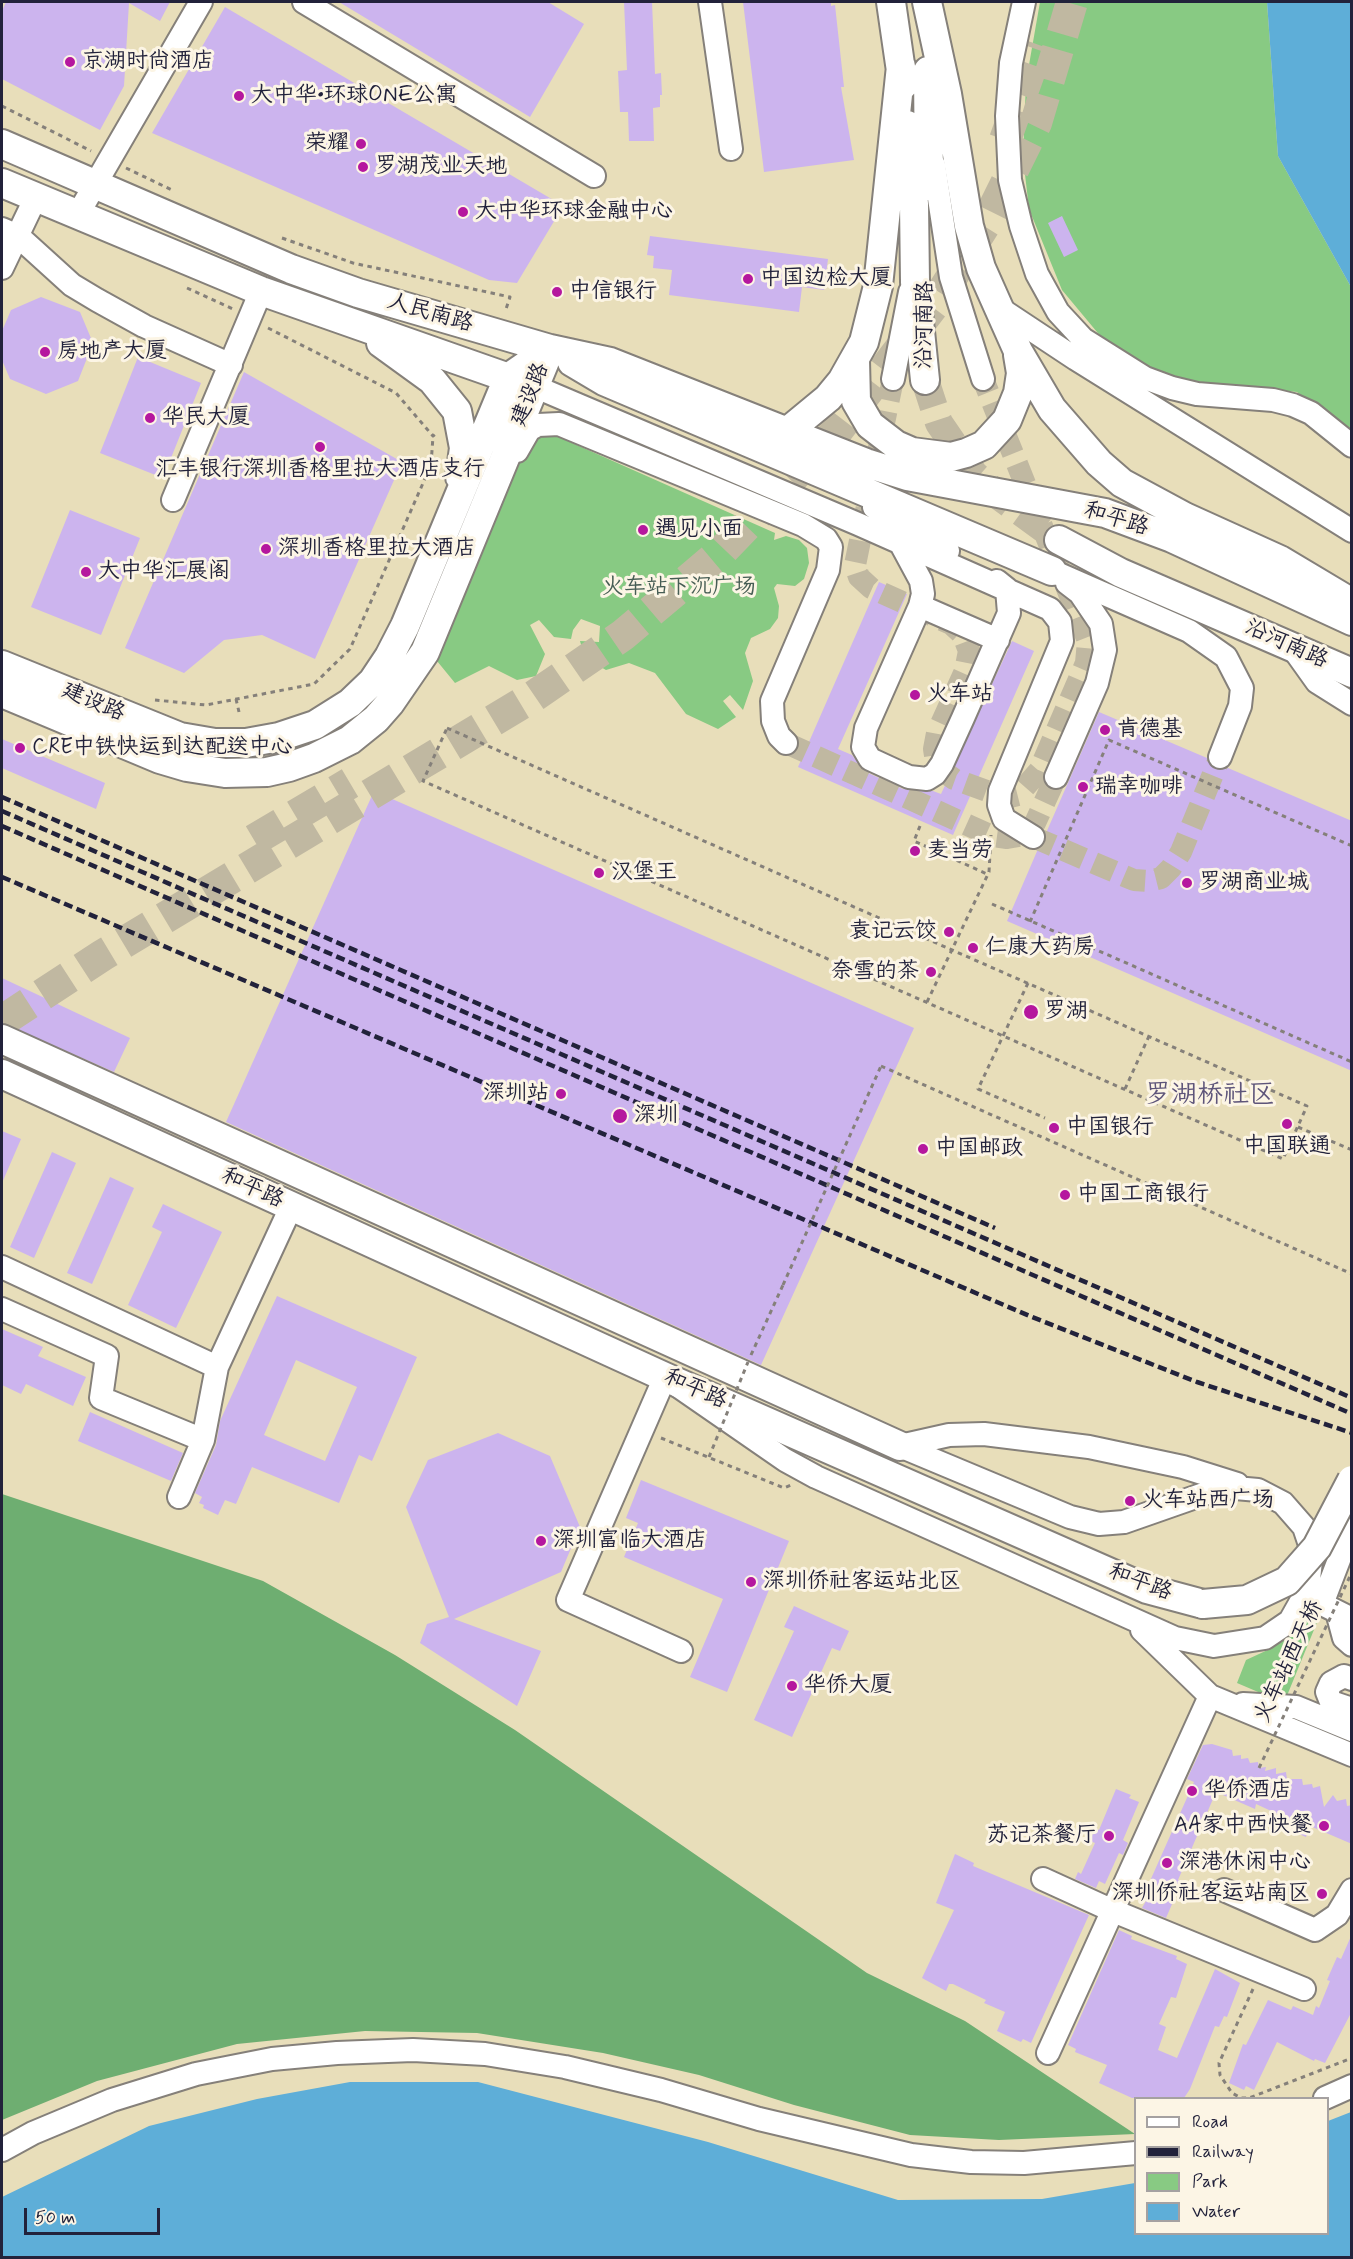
<!DOCTYPE html>
<meta charset="utf-8">
<style>
body{margin:0}
#map{position:relative;width:1353px;height:2259px;overflow:hidden;background:#e8deba;font-family:Mynerve,sans-serif}
canvas{display:block}
.frame{position:absolute;inset:0;border:3px solid #22223b;pointer-events:none}
.legend{position:absolute;left:1134px;top:2097px;width:195px;height:138px;box-sizing:border-box;background:#fcf5e5;border:2px solid #a5a1a1;margin:0;padding:8px 10px;list-style:none;font-size:18px;color:#22223b}
.legend li{display:flex;align-items:center;gap:12px;height:30px}
.legend b{width:30px;border:2px solid #a5a1a1}
.scale{position:absolute;left:24px;top:2208px;width:136px;height:27px;box-sizing:border-box;border:3px solid #22223b;border-top:0;padding-left:8px;font-size:18px;line-height:21px;white-space:nowrap;color:#22223b;-webkit-text-stroke:4px #fcf5e5;paint-order:stroke}
</style>
<div id="map">
<canvas width="1353" height="2259"></canvas>
<div class="frame"></div>
<ul class="legend">
<li><b style="height:8px;background:#fff"></b>Road</li>
<li><b style="height:8px;background:#22223b"></b>Railway</li>
<li><b style="height:16px;background:#88ca83"></b>Park</li>
<li><b style="height:16px;background:#5eaed8"></b>Water</li>
</ul>
<div class="scale">50 m</div>
</div>
<script>
const g = document.querySelector('canvas').getContext('2d');
g.lineJoin = 'round';
function fillPath(path, color) { g.fillStyle = color; g.fill(path, 'evenodd'); }
const poly = rows => new Path2D(rows.map(r => 'M' + r).join(''));
function stroke(path, color, width, dash) { g.strokeStyle = color; g.lineWidth = width; g.lineCap = dash ? 'butt' : 'round'; g.setLineDash(dash || []); g.stroke(path); }
function drawText(font, color, halo, rows, align = 'center') {
  g.font = font + ' Mynerve,"LXGW WenKai TC",sans-serif'; g.lineWidth = 6; g.setLineDash([]); g.textBaseline = 'middle'; g.strokeStyle = halo; g.fillStyle = color; for (const [text, x, y, turn = 0] of rows) {
    g.save(); g.translate(x, y); g.rotate((+turn || 0) * Math.PI / 180); g.textAlign = isNaN(turn) ? turn : align; if (halo) g.strokeText(text, 0, 0); g.fillText(text, 0, 0); g.restore();
  }
}
fillPath(poly([
 [1040,2,1267,2,1278,156,1351,287,1351,434,1297,392,1184,380,1146,369,1102,338,1062,290,1029,209,1023,157,1026,82],
 [543,430,775,533,774,540,786,536,799,540,807,548,809,563,804,579,795,586,777,584,774,588,779,606,778,618,770,629,751,638,745,653,753,681,743,710,730,695,723,701,736,717,718,729,686,714,655,673,629,663,606,670,585,658,580,641,599,642,600,626,581,619,573,630,571,639,554,637,539,620,530,625,545,654,536,676,517,680,489,666,455,683,437,661,525,445],
 [1312,1612,1320,1615,1284,1703,1237,1683,1246,1660,1272,1648,1290,1625]
]), '#88ca83');
fillPath(poly([
 [2,1494,263,1581,395,1655,515,1730,867,1973,965,2021,1135,2134,999,2140,910,2135,794,2105,699,2075,603,2053,477,2033,365,2031,237,2044,97,2081,2,2120]
]), '#6eae71');
fillPath(poly([
 [1267,2,1351,2,1351,287,1278,156],
 [350,2082,478,2082,708,2142,898,2200,1042,2199,1135,2183,1136,2234,1328,2234,1328,2121,1351,2112,1351,2257,2,2257,2,2197,149,2126,257,2099]
]), '#5eaed8');
fillPath(poly([
 [6,2,170,2,160,21,129,3,124,86,100,130,2,79,2,11],
 [339,2,548,2,584,24,530,117],
 [624,2,652,2,655,74,661,73,662,95,660,95,660,107,653,108,654,141,629,141,628,112,620,112,618,71,627,70],
 [743,2,831,2,831,6,835,5,844,87,841,87,854,160,764,172],
 [225,7,555,201,559,213,517,283,489,280,152,133],
 [1062,216,1078,250,1064,257,1048,223],
 [650,236,828,259,824,290,802,287,799,312,669,295,672,270,653,268,654,256,647,255],
 [41,297,80,312,93,343,78,381,46,394,10,379,2,360,2,331,11,310],
 [138,357,201,383,163,478,100,453],
 [244,372,402,462,315,659,262,635,224,640,184,673,125,648],
 [70,510,140,538,101,635,31,607],
 [879,582,907,594,838,749,852,755,864,771,903,789,933,791,941,794,1012,641,1034,651,953,835,798,767],
 [1099,712,1207,758,1215,769,1228,768,1352,821,1352,1071,1007,921,1038,849,1045,844,1046,833],
 [2,739,105,783,96,809,2,768],
 [374,791,914,1028,761,1365,226,1122],
 [2,978,130,1038,114,1072,2,1023],
 [2,1131,21,1139,2,1183],
 [52,1152,76,1163,34,1258,10,1247],
 [110,1177,134,1188,92,1284,67,1273],
 [163,1204,222,1232,176,1328,128,1305,162,1232,152,1227],
 [277,1296,417,1357,372,1461,359,1455,339,1503,252,1467,236,1504,225,1500,218,1515,203,1508,204,1505,199,1503,202,1497,195,1493,216,1445,220,1421],
 [296,1360,357,1387,325,1461,264,1435],
 [2,1329,43,1347,38,1356,86,1377,73,1406,26,1384,21,1394,2,1385],
 [90,1412,183,1453,171,1481,78,1441],
 [498,1433,550,1456,580,1527,561,1572,454,1619,541,1651,517,1706,420,1643,427,1624,449,1617,406,1507,428,1460],
 [641,1480,789,1541,727,1692,690,1677,723,1599,624,1557,638,1523,626,1518],
 [794,1606,849,1631,840,1651,832,1648,792,1737,754,1720,794,1631,784,1627],
 [1212,1744,1232,1750,1233,1756,1241,1755,1241,1759,1248,1758,1250,1763,1258,1762,1259,1768,1266,1767,1265,1771,1276,1768,1276,1774,1286,1772,1287,1779,1302,1779,1303,1785,1312,1784,1313,1788,1320,1786,1324,1807,1333,1795,1337,1801,1346,1799,1347,1806,1352,1805,1352,1844,1310,1826,1306,1837,1278,1825,1282,1816,1256,1804,1255,1809,1216,1792,1178,1880,1182,1881,1166,1918,1142,1908,1146,1901,1142,1899,1194,1782,1187,1779,1203,1745],
 [1116,1789,1131,1795,1129,1798,1139,1802,1123,1840,1128,1843,1123,1855,1119,1853,1105,1884,1099,1881,1096,1888,1075,1879,1078,1872,1081,1874,1095,1843,1090,1841,1095,1828,1099,1830],
 [955,1854,974,1863,973,1866,1089,1915,1031,2043,1023,2039,1021,2042,997,2031,1005,2012,984,2003,986,2000,953,1984,949,1984,946,1991,922,1978,954,1910,936,1903],
 [1119,1930,1132,1936,1131,1939,1177,1956,1176,1959,1187,1964,1176,1998,1171,1997,1159,2024,1166,2027,1158,2050,1177,2058,1215,1969,1240,1983,1227,2017,1224,2016,1219,2027,1215,2026,1190,2089,1184,2098,1132,2098,1099,2083,1107,2065,1075,2052,1076,2049,1068,2045],
 [1352,1934,1352,2011,1325,2063,1315,2059,1314,2061,1277,2042,1254,2090,1246,2086,1244,2090,1229,2083,1243,2044,1246,2045,1268,2000,1291,2010,1293,2006,1313,2015,1316,2006,1319,2008,1330,1981,1327,1980,1337,1957,1341,1959]
]), '#ccb4ee');
stroke(poly([
 [893,379,855,565,859,577,871,588,951,624,963,635,969,651,965,671,937,733,934,749,936,762,944,772,954,779,1006,798,1018,795,1039,771,1086,663,1088,641,983,379],
 [786,743,992,836,1007,838,1023,835,1035,823,1056,777],
 [1033,837,1134,880,1149,881,1161,878,1171,868,1181,852,1220,757]
]), '#c0b8a1', 22, [22, 11]);
stroke(poly([
 [925,380,939,423,974,474,1000,497,1059,540]
]), '#c0b8a1', 28, [28, 14]);
stroke(poly([
 [1005,140,1039,45],
 [254,840,350,783],
 [2,1021,103,955,534,696,623,635,720,553,837,431,936,302,989,218,1036,123,1072,2]
]), '#c0b8a1', 32, [32, 16]);
const minor = poly([
 [304,2,594,176],
 [710,2,731,149],
 [1024,2,1011,63,1007,116,1010,180,1021,226,1037,274,1058,312,1083,339,1145,378,1172,388,1197,394,1273,400,1293,405,1311,413,1352,446],
 [934,165,951,277,983,379],
 [78,214,201,2],
 [2,229,18,236,72,285,97,300,144,326,231,365],
 [2,268,36,197],
 [996,306,1076,359,1352,531],
 [893,379,910,292],
 [536,387,858,524,1050,609,1060,622,1062,641,1000,791,999,805,1004,819,1033,837],
 [517,451,529,430,538,425,559,424,803,525,826,539,831,547,828,570,772,701,773,721,779,736,786,743],
 [173,500,261,291],
 [874,507,948,551],
 [901,544,921,581,923,594,920,606,866,728,863,747,870,759,909,777,927,779,935,774,942,764,963,718,1009,613,1007,589,997,581],
 [1052,571,1189,631,1226,657,1242,688,1240,706,1220,757],
 [920,606,998,640],
 [1292,647,1317,682,1352,704],
 [1056,777,1097,683,1105,650,1101,624,1080,593,1067,583],
 [2,1267,217,1367],
 [2,1309,107,1356,101,1398,203,1440],
 [900,1446,949,1435,984,1434,1089,1447,1183,1467,1237,1484],
 [179,1497,203,1440,217,1367,291,1207],
 [1310,1598,1352,1619],
 [1322,1604,1352,1526],
 [1337,1612,1344,1638,1352,1645],
 [1142,1630,1210,1696,1352,1755],
 [681,1651,568,1600,665,1377,785,1460,816,1477,1175,1638,1214,1646,1265,1638,1290,1621,1308,1589,1312,1551,1304,1527,1283,1503,1258,1490,1224,1487,1124,1522,1099,1524,1070,1517,900,1446],
 [1352,1679,1344,1676,1331,1683,1327,1692,1331,1702,1352,1709],
 [1243,1704,1296,1707,1352,1730],
 [1043,1879,1111,1910,1304,1989],
 [1224,1890,1315,1930,1337,1915,1352,1890],
 [1048,2053,1210,1696],
 [1325,2098,1352,2086],
 [2,2150,33,2133,112,2100,196,2074,272,2059,337,2053,413,2050,485,2054,565,2067,661,2090,759,2119,911,2155,971,2162,1024,2163,1136,2153]
]);
const major = poly([
 [891,2,903,85],
 [927,2,947,94,969,226,981,268,1018,351,1052,409,1099,463,1122,483,1185,517,1280,560,1352,603],
 [928,71,929,186],
 [907,125,914,204,915,282,925,380],
 [2,144,291,269,358,293,550,349,610,362,866,463,907,476,1105,513,1172,538,1352,621],
 [2,183,261,291,526,384],
 [381,343,432,380,457,411,464,448,460,477],
 [855,360,856,401,870,425,896,445,912,452,951,457,966,453,984,445,1007,420,1018,393,1021,373,1018,355],
 [572,362,604,381,1052,571],
 [788,431,828,398,842,381,864,342,878,286,901,66],
 [1059,540,1121,573,1352,673],
 [2,665,180,737,215,743,246,743,279,737,315,725,350,703,373,681,389,657,405,626,508,378,550,349],
 [2,693,160,759,187,767,225,773,267,772,289,767,314,758,350,740,376,719,390,703,425,652,550,349],
 [2,1039,900,1446],
 [2,1074,665,1377,1147,1589,1203,1604]
]);
stroke(minor, '#85807a', 26);
stroke(major, '#85807a', 32);
stroke(poly([
 [2,106,91,151],
 [126,168,174,191],
 [282,238,353,263,510,297,505,312],
 [187,288,233,309],
 [268,328,396,393,433,436,438,432],
 [236,699,239,712],
 [155,700,206,705,314,684,350,649,431,465,433,436],
 [447,728,1307,1106,1283,1159,423,781,447,728],
 [920,826,914,841,987,874],
 [992,904,1352,1062],
 [1030,922,1109,740,1352,846],
 [1028,983,978,1089,1045,1118],
 [927,1002,989,872,991,835],
 [881,1066,1352,1274],
 [1125,1089,1149,1036],
 [1298,1127,1352,1150],
 [751,1355,783,1285],
 [661,1438,784,1488,791,1485],
 [1253,1989,1219,2063,1220,2075,1232,2093,1241,2098,1249,2098,1352,2058]
]), '#85807a', 3, [4.5, 4.5]);
stroke(minor, '#fff', 22);
stroke(major, '#fff', 28);
stroke(poly([
 [2,797,995,1228],
 [2,811,1352,1398],
 [2,826,1352,1414],
 [2,877,1032,1317,1197,1382,1352,1433]
]), '#22223b', 4.5, [9, 4.5]);
const majorBridge = poly([
 [1203,1604,1247,1600,1287,1581,1317,1547,1352,1480]
]);
stroke(majorBridge, '#85807a', 32, []);
stroke(poly([
 [783,1285,881,1066],
 [709,1457,748,1362],
 [1259,1768,1352,1572]
]), '#85807a', 3, [4.5, 4.5]);
stroke(majorBridge, '#fff', 28);
for (const [x, y, r, color] of [
 [70,62,6,"#b5179e"],
 [239,96,6,"#b5179e"],
 [361,144,6,"#b5179e"],
 [363,167,6,"#b5179e"],
 [463,212,6,"#b5179e"],
 [748,279,6,"#b5179e"],
 [557,292,6,"#b5179e"],
 [45,352,6,"#b5179e"],
 [150,418,6,"#b5179e"],
 [320,447,6,"#b5179e"],
 [643,530,6,"#b5179e"],
 [266,549,6,"#b5179e"],
 [86,572,6,"#b5179e"],
 [915,695,6,"#b5179e"],
 [1105,730,6,"#b5179e"],
 [20,748,6,"#b5179e"],
 [1083,787,6,"#b5179e"],
 [915,851,6,"#b5179e"],
 [599,873,6,"#b5179e"],
 [1187,883,6,"#b5179e"],
 [949,932,6,"#b5179e"],
 [973,948,6,"#b5179e"],
 [931,972,6,"#b5179e"],
 [1031,1012,8,"#b5179e"],
 [561,1094,6,"#b5179e"],
 [620,1116,8,"#b5179e"],
 [1287,1124,6,"#b5179e"],
 [1054,1128,6,"#b5179e"],
 [923,1149,6,"#b5179e"],
 [1065,1195,6,"#b5179e"],
 [1130,1501,6,"#b5179e"],
 [541,1541,6,"#b5179e"],
 [751,1582,6,"#b5179e"],
 [792,1686,6,"#b5179e"],
 [1192,1791,6,"#b5179e"],
 [1324,1826,6,"#b5179e"],
 [1109,1836,6,"#b5179e"],
 [1167,1863,6,"#b5179e"],
 [1322,1894,6,"#b5179e"]
]) { const dot = new Path2D(); dot.arc(x, y, r, 0, 2 * Math.PI); g.fillStyle = color; g.fill(dot); stroke(dot, '#fcf5e5', 2); }
drawText('22px', '#22223b', '#fcf5e5', [
 ["京湖时尚酒店",82,62],
 ["大中华•环球ONE公寓",251,96],
 ["荣耀",349,144,"right"],
 ["罗湖茂业天地",375,167],
 ["大中华环球金融中心",475,212],
 ["中国边检大厦",760,279],
 ["中信银行",569,292],
 ["房地产大厦",57,352],
 ["华民大厦",162,418],
 ["汇丰银行深圳香格里拉大酒店支行",320,470,"center"],
 ["遇见小面",655,530],
 ["深圳香格里拉大酒店",278,549],
 ["大中华汇展阁",98,572],
 ["火车站",927,695],
 ["肯德基",1117,730],
 ["CRE中铁快运到达配送中心",32,748],
 ["瑞幸咖啡",1095,787],
 ["麦当劳",927,851],
 ["汉堡王",611,873],
 ["罗湖商业城",1199,883],
 ["袁记云饺",937,932,"right"],
 ["仁康大药房",985,948],
 ["奈雪的茶",919,972,"right"],
 ["罗湖",1044,1012],
 ["深圳站",549,1094,"right"],
 ["深圳",634,1116],
 ["中国银行",1066,1128],
 ["中国联通",1287,1147,"center"],
 ["中国邮政",935,1149],
 ["中国工商银行",1077,1195],
 ["火车站西广场",1142,1501],
 ["深圳富临大酒店",553,1541],
 ["深圳侨社客运站北区",763,1582],
 ["华侨大厦",804,1686],
 ["华侨酒店",1204,1791],
 ["AA家中西快餐",1312,1826,"right"],
 ["苏记茶餐厅",1097,1836,"right"],
 ["深港休闲中心",1179,1863],
 ["深圳侨社客运站南区",1310,1894,"right"]
], 'left');
drawText('22px', '#22223b', '#fcf5e5', [
 ["人民南路",430,314,16],
 ["沿河南路",926,325,-89],
 ["建设路",531,395,-68],
 ["和平路",1116,520,17],
 ["沿河南路",1286,645,24],
 ["建设路",93,703,23],
 ["和平路",252,1189,25],
 ["和平路",695,1390,24],
 ["和平路",1140,1583,21],
 ["火车站西天桥",1290,1662,-65]
]);
drawText('22px', '#465d54', '#fcf5e5', [
 ["火车站下沉广场",679,588]
]);
drawText('26px', '#5e557a', '#fcf5e5', [
 ["罗湖桥社区",1210,1097]
]);
</script>
